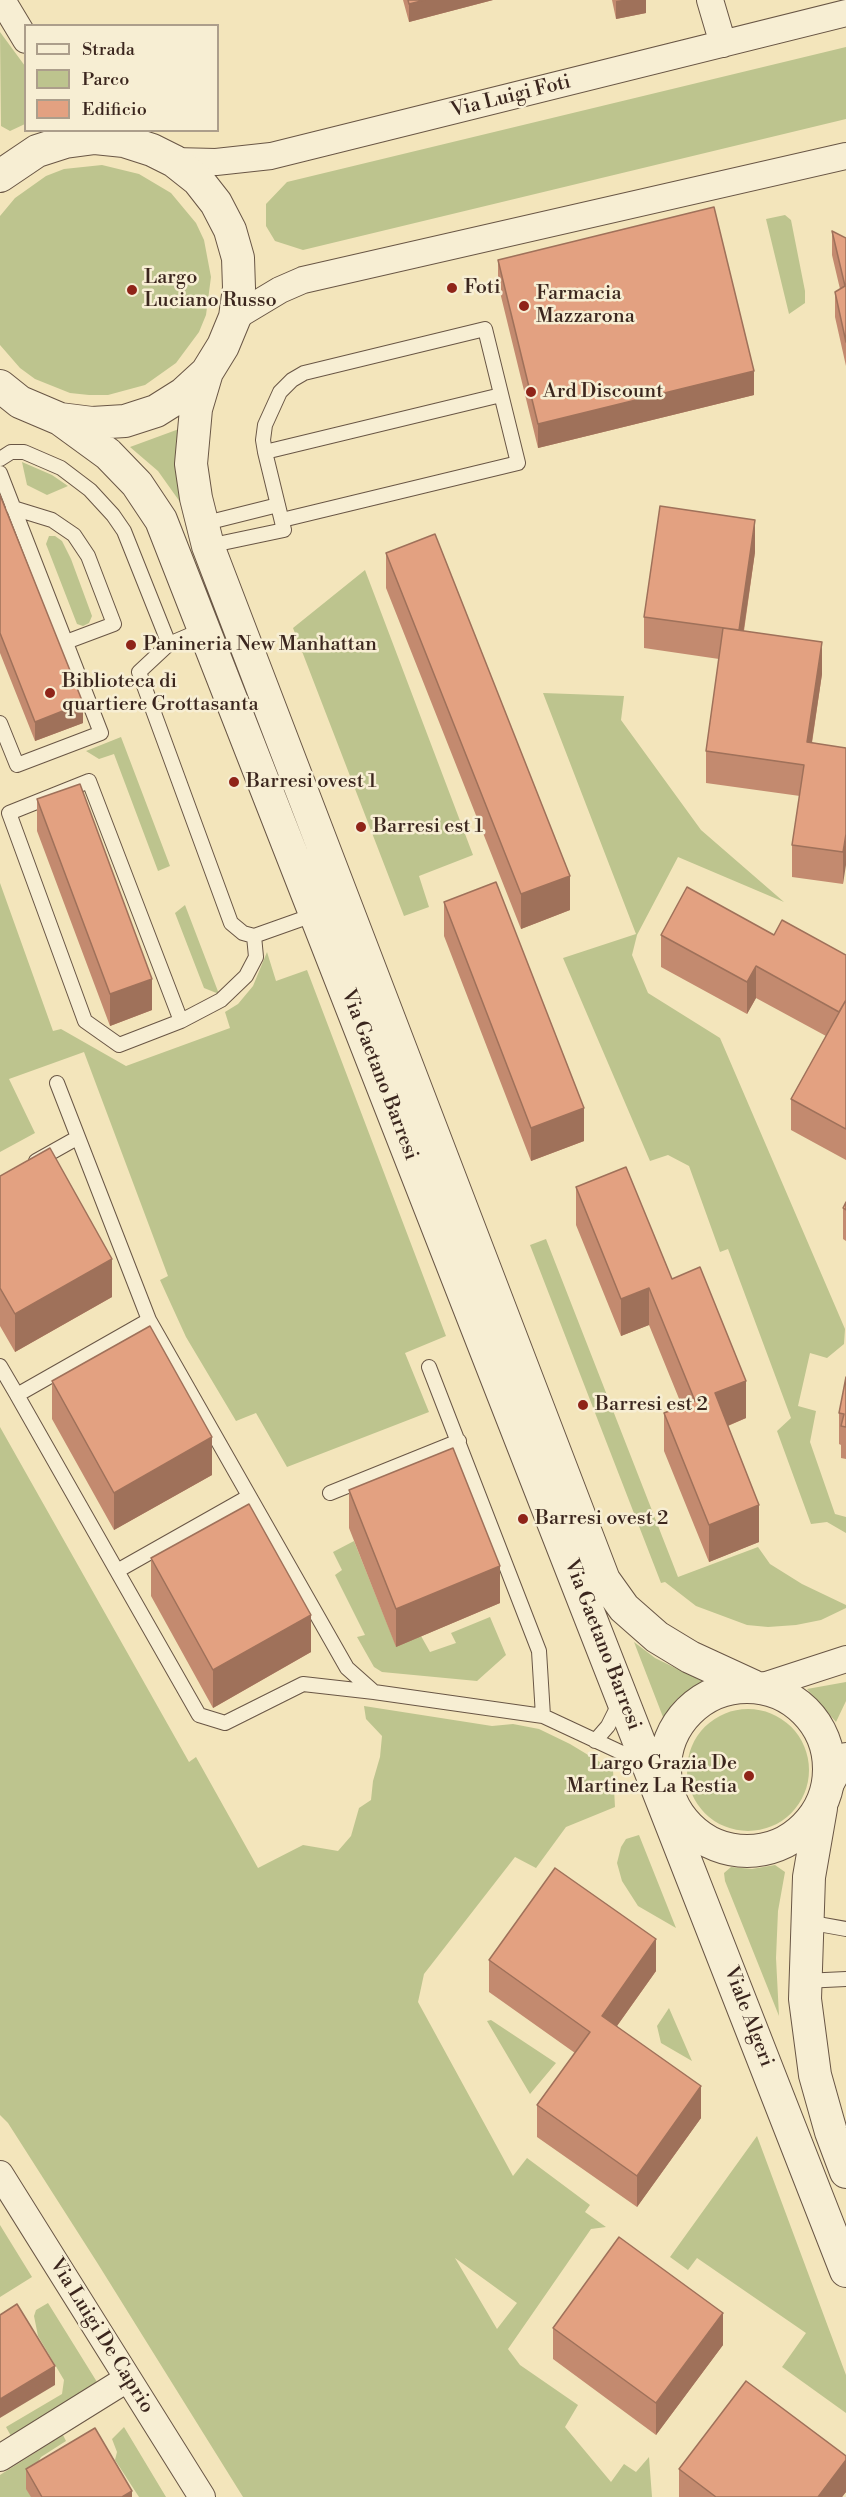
<!DOCTYPE html>
<style>
body{margin:0}
#map{position:relative;width:846px;height:2497px;overflow:hidden;background:#f3e5bb;font-family:"Libre Bodoni",serif}
canvas{display:block}
.legend{position:absolute;left:24px;top:24px;width:195px;height:108px;box-sizing:border-box;background:#f7eed3;border:2px solid #ac9e8b;margin:0;padding:8px 10px;list-style:none;font-size:18px;color:#3b261e}
.legend li{display:flex;align-items:center;gap:12px;height:30px}
.legend b{width:30px;border:2px solid #ac9e8b}
</style>
<div id="map">
<canvas width="846" height="2497"></canvas>
<ul class="legend">
<li><b style="height:8px;background:#f7eed3"></b>Strada</li>
<li><b style="height:16px;background:#bdc48e"></b>Parco</li>
<li><b style="height:16px;background:#e3a181"></b>Edificio</li>
</ul>
</div>
<script>
const g = document.querySelector('canvas').getContext('2d');
g.lineJoin = 'round';
function fillPath(path, color) { g.fillStyle = color; g.fill(path, 'evenodd'); }
const poly = rows => new Path2D(rows.map(r => 'M' + r).join(''));
function stroke(path, color, width, dash) { g.strokeStyle = color; g.lineWidth = width; g.lineCap = dash ? 'butt' : 'round'; g.setLineDash(dash || []); g.stroke(path); }
function drawText(font, color, halo, rows, align = 'center') {
  g.font = font + ' "Libre Bodoni",serif'; g.lineWidth = 5; g.setLineDash([]); g.textBaseline = 'middle'; g.strokeStyle = halo; g.fillStyle = color; for (const [text, x, y, turn = 0] of rows) {
    g.save(); g.translate(x, y); g.rotate((+turn || 0) * Math.PI / 180); g.textAlign = isNaN(turn) ? turn : align; if (halo) g.strokeText(text, 0, 0); g.fillText(text, 0, 0); g.restore();
  }
}
fillPath(poly([
 [0,32,25,66,25,124,10,131,1,126],
 [846,47,846,119,303,250,275,241,266,226,266,204,287,182],
 [102,165,139,174,171,193,196,223,204,240,211,277,206,315,199,332,176,363,145,385,108,395,89,395,70,393,35,379,20,368,0,345,0,216,15,198,46,176,64,169],
 [785,215,791,220,805,291,805,303,789,314,766,219],
 [179,429,180,502,158,471,130,447],
 [22,462,52,475,68,486,47,495,27,485],
 [49,536,55,536,62,541,71,559,92,616,89,623,83,626,77,624,46,544],
 [365,570,473,855,419,876,429,907,404,916,293,628],
 [543,693,624,696,621,720,701,830,784,902,678,857,637,935,632,955,648,993,720,1038,845,1329,844,1344,827,1358,810,1353,798,1406,816,1411,810,1442,835,1514,846,1517,846,1533,827,1522,811,1524,777,1431,791,1418,728,1249,720,1252,689,1166,668,1155,650,1161,563,958,636,934],
 [121,737,170,866,158,871,114,754,99,759,86,751],
 [0,883,53,1031,61,1029,126,1066,230,1028,225,1012,238,1004,253,986,267,952,276,981,307,970,446,1336,405,1353,429,1412,287,1467,256,1413,236,1421,186,1337,160,1280,168,1276,84,1052,9,1079,35,1133,0,1152],
 [185,905,219,994,204,988,175,913],
 [546,1239,678,1577,758,1547,770,1564,802,1584,846,1605,846,1608,821,1620,796,1625,768,1627,747,1625,696,1606,665,1582,661,1583,530,1245],
 [0,1427,189,1762,196,1757,258,1868,303,1845,338,1851,351,1836,359,1808,371,1800,373,1781,380,1757,382,1736,366,1719,364,1706,492,1726,513,1724,539,1729,570,1744,613,1770,615,1807,566,1827,536,1868,515,1857,424,1974,418,2002,513,2176,527,2158,590,2205,585,2212,606,2227,591,2229,508,2349,520,2365,578,2405,565,2427,611,2482,624,2464,636,2472,649,2457,652,2497,243,2497,98,2264,8,2123,0,2115],
 [455,2258,517,2303,497,2329],
 [354,1541,396,1646,421,1636,430,1652,456,1643,451,1633,490,1617,506,1655,477,1681,382,1672,374,1667,357,1637,365,1635,335,1575,342,1570,333,1552],
 [634,1642,655,1658,702,1681,677,1699,663,1717],
 [846,1682,846,1701,836,1722,807,1689],
 '687 1770a61 61 0 1 1 122 0a61 61 0 1 1-122 0Z',
 [639,1835,676,1928,638,1906,622,1881,617,1863,621,1847,626,1839],
 [775,1865,785,1872,778,1911,776,1958,779,2016,725,1881,724,1873,731,1867,752,1869],
 [669,2008,692,2061,661,2043,657,2026],
 [491,2020,556,2063,530,2094,487,2021],
 [757,2136,846,2375,846,2413,782,2367,806,2333,697,2258,688,2270,670,2257],
 [0,2225,32,2277,0,2297],
 [48,2303,97,2382,11,2436,6,2427,62,2394,64,2380,38,2336,34,2316,36,2310],
 [124,2427,166,2497,139,2497,115,2460,117,2452,112,2439],
 [63,2435,66,2441,41,2457,35,2467,31,2497,0,2497,0,2475]
]), '#bdc48e');
const service = poly([
 [265,452,263,440,265,425,280,392,292,380,304,373,485,329,518,463,282,520],
 [0,459,11,452,24,452,61,468,90,490,113,515,124,531,169,644,204,629],
 [0,473,101,733,17,765,0,723],
 [13,508,52,520,74,535,88,556,114,624,66,642],
 [202,524,278,505],
 [208,546,284,530,265,452,501,395],
 [169,644,139,672,231,923,243,933,254,936,316,914],
 [89,781,181,1021,119,1045,85,1021,9,813,89,781],
 [181,1021,221,1000,246,976,256,957,254,936],
 [57,1083,149,1320,347,1668,374,1692,543,1716,648,1765,660,1758,668,1745],
 [36,1161,77,1138],
 [149,1320,17,1395,117,1571,248,1497],
 [0,1366,17,1395],
 [429,1367,539,1651,543,1716],
 [330,1493,459,1441],
 [117,1571,199,1715,225,1723,303,1684,374,1692],
 [595,1741,608,1726,621,1700],
 [807,1922,846,1929],
 [804,1981,846,1979]
]);
const minor = poly([
 [2,0,26,40],
 [710,0,723,44],
 [174,161,216,162,271,156,846,13],
 [235,317,280,290,303,280,846,156],
 [760,1687,846,1659],
 [828,1789,846,1756],
 [0,2174,202,2497],
 [0,2458,127,2379]
]);
const tertiary = poly([
 [0,176,37,151,65,142,95,138,124,141,152,150,174,161,198,180,216,203,230,230,238,258,239,288,235,317,223,346,207,372,183,394,156,411,125,421,92,423,60,419,20,402,0,386],
 [207,372,196,409,191,464,196,498,208,546,604,1580,624,1608,657,1637,690,1657,753,1686],
 [60,419,108,454,137,484,161,520,846,2271],
 '665 1769a82 82 0 1 1 164 0a82 82 0 1 1-164 0Z',
 [821,1808,809,1877,805,1999,815,2075,831,2132,846,2172]
]);
stroke(service, '#695645', 16);
stroke(minor, '#695645', 28);
stroke(tertiary, '#695645', 34);
stroke(service, '#f7eed3', 14);
stroke(minor, '#f7eed3', 26);
stroke(tertiary, '#f7eed3', 32);
fillPath(poly([
 [403,0,493,0,409,22],
 [612,0,646,0,646,13,616,19],
 [832,231,846,238,846,366,835,317,835,292,840,289,832,255],
 [498,260,754,395,538,448,498,284],
 [0,495,83,723,35,741,0,653],
 [755,552,744,631,822,674,812,743,846,748,843,884,792,877,792,845,800,796,706,783,706,751,719,659,644,648,644,617],
 [386,553,570,910,521,929,386,588],
 [37,799,152,1010,110,1026,37,831],
 [444,902,584,1141,531,1161,444,936],
 [661,935,774,935,846,955,846,1160,791,1130,791,1099,826,1036,756,998,747,1014,661,967],
 [0,1176,112,1297,15,1352,0,1326],
 [576,1187,672,1279,746,1418,728,1426,759,1542,709,1562,664,1451,664,1413,682,1406,649,1325,621,1336,576,1225],
 [846,1202,846,1241,843,1239,843,1208],
 [846,1377,846,1459,841,1458,841,1445,839,1444,839,1413],
 [52,1381,212,1475,114,1530,52,1419],
 [349,1490,500,1603,396,1647,349,1528],
 [151,1558,311,1652,213,1708,151,1596],
 [489,1960,656,1971,617,2026,701,2118,637,2207,537,2137,537,2105,575,2053,489,1992],
 [553,2328,723,2345,656,2435,553,2359],
 [846,2456,846,2492,842,2497,679,2497,679,2469],
 [26,2469,132,2497,31,2497,26,2489]
]), '#c38a6f');
fillPath(poly([
 [425,0,493,0,409,22,409,4],
 [622,0,646,0,646,13,616,19,616,1],
 [754,371,754,395,538,448,538,424],
 [755,520,755,552,739,662,739,630],
 [822,642,822,674,807,774,807,742],
 [83,703,83,723,35,741,35,722],
 [846,834,846,865,843,884,843,852],
 [570,876,570,910,521,929,521,894],
 [756,966,756,998,747,1014,747,982],
 [152,979,152,1010,110,1026,110,994],
 [584,1108,584,1141,531,1161,531,1128],
 [112,1259,112,1297,15,1352,15,1314],
 [649,1288,649,1325,621,1336,621,1299],
 [746,1381,746,1418,715,1431,715,1393],
 [212,1437,212,1475,114,1530,114,1493],
 [759,1505,759,1542,709,1562,709,1525],
 [500,1566,500,1603,396,1647,396,1609],
 [311,1615,311,1652,213,1708,213,1670],
 [656,1939,656,1971,602,2047,602,2016],
 [701,2086,701,2118,637,2207,637,2176],
 [723,2313,723,2345,656,2435,656,2403],
 [55,2366,55,2385,0,2418,0,2399],
 [846,2460,846,2492,842,2497,818,2497],
 [132,2491,132,2497,122,2497]
]), '#9f715a');
const building = poly([
 [408,0,425,0,409,4,408,0],
 [714,207,754,371,538,424,498,260,714,207],
 [832,231,846,238,846,342,835,292,845,286,832,231],
 [0,495,83,703,35,722,0,633,0,495],
 [660,506,755,520,739,630,644,617,660,506],
 [435,534,570,876,521,894,386,553,435,534],
 [723,628,822,642,807,742,846,748,846,834,843,852,792,845,804,765,706,751,723,628],
 [80,784,152,979,110,994,37,799,80,784],
 [496,882,584,1108,531,1128,444,902,496,882],
 [687,887,774,935,782,920,846,955,846,1000,839,1012,756,966,747,982,661,935,687,887],
 [846,1000,846,1129,791,1099,846,1000],
 [50,1148,112,1259,15,1314,0,1288,0,1176,50,1148],
 [626,1167,672,1279,700,1267,746,1381,715,1393,759,1505,709,1525,664,1413,695,1401,649,1288,621,1299,576,1187,626,1167],
 [846,1202,846,1210,843,1208,846,1202],
 [150,1326,212,1437,114,1493,52,1381,150,1326],
 [846,1377,846,1427,841,1426,844,1414,839,1413,846,1377],
 [453,1448,500,1566,396,1609,349,1490,453,1448],
 [249,1504,311,1615,213,1670,151,1558,249,1504],
 [555,1868,656,1939,602,2016,701,2086,637,2176,537,2105,590,2032,489,1960,555,1868],
 [619,2237,723,2313,656,2403,553,2328,619,2237],
 [17,2304,55,2366,0,2399,0,2315,17,2304],
 [746,2381,846,2456,846,2460,818,2497,716,2497,679,2469,746,2381],
 [95,2428,132,2491,122,2497,42,2497,26,2469,95,2428]
]);
fillPath(building, '#e3a181');
stroke(building, '#9f715a', 1.5);
for (const [x, y, r, color] of [
 [452,288,6,"#8f2418"],
 [132,290,6,"#8f2418"],
 [524,306,6,"#8f2418"],
 [531,392,6,"#8f2418"],
 [131,645,6,"#8f2418"],
 [50,693,6,"#8f2418"],
 [234,782,6,"#8f2418"],
 [361,827,6,"#8f2418"],
 [583,1405,6,"#8f2418"],
 [523,1519,6,"#8f2418"],
 [749,1776,6,"#8f2418"]
]) { const dot = new Path2D(); dot.arc(x, y, r, 0, 2 * Math.PI); g.fillStyle = color; g.fill(dot); stroke(dot, '#f7eed3', 2); }
drawText('20px', '#3b261e', '#f7eed3', [
 ["Via Luigi Foti",511,97,-14],
 ["Via Gaetano Barresi",379,1075,69],
 ["Via Gaetano Barresi",602,1645,69],
 ["Viale Algeri",748,2017,69],
 ["Via Luigi De Caprio",101,2336,58]
]);
drawText('20px', '#3b261e', '#f7eed3', [
 ["Largo",144,278],
 ["Luciano Russo",144,301],
 ["Foti",464,288],
 ["Farmacia",536,294],
 ["Mazzarona",536,317],
 ["Ard Discount",543,392],
 ["Panineria New Manhattan",143,645],
 ["Biblioteca di",62,682],
 ["quartiere Grottasanta",62,705],
 ["Barresi ovest 1",246,782],
 ["Barresi est 1",373,827],
 ["Barresi est 2",595,1405],
 ["Barresi ovest 2",535,1519],
 ["Largo Grazia De",737,1764,"right"],
 ["Martinez La Restia",737,1787,"right"]
], 'left');
</script>
